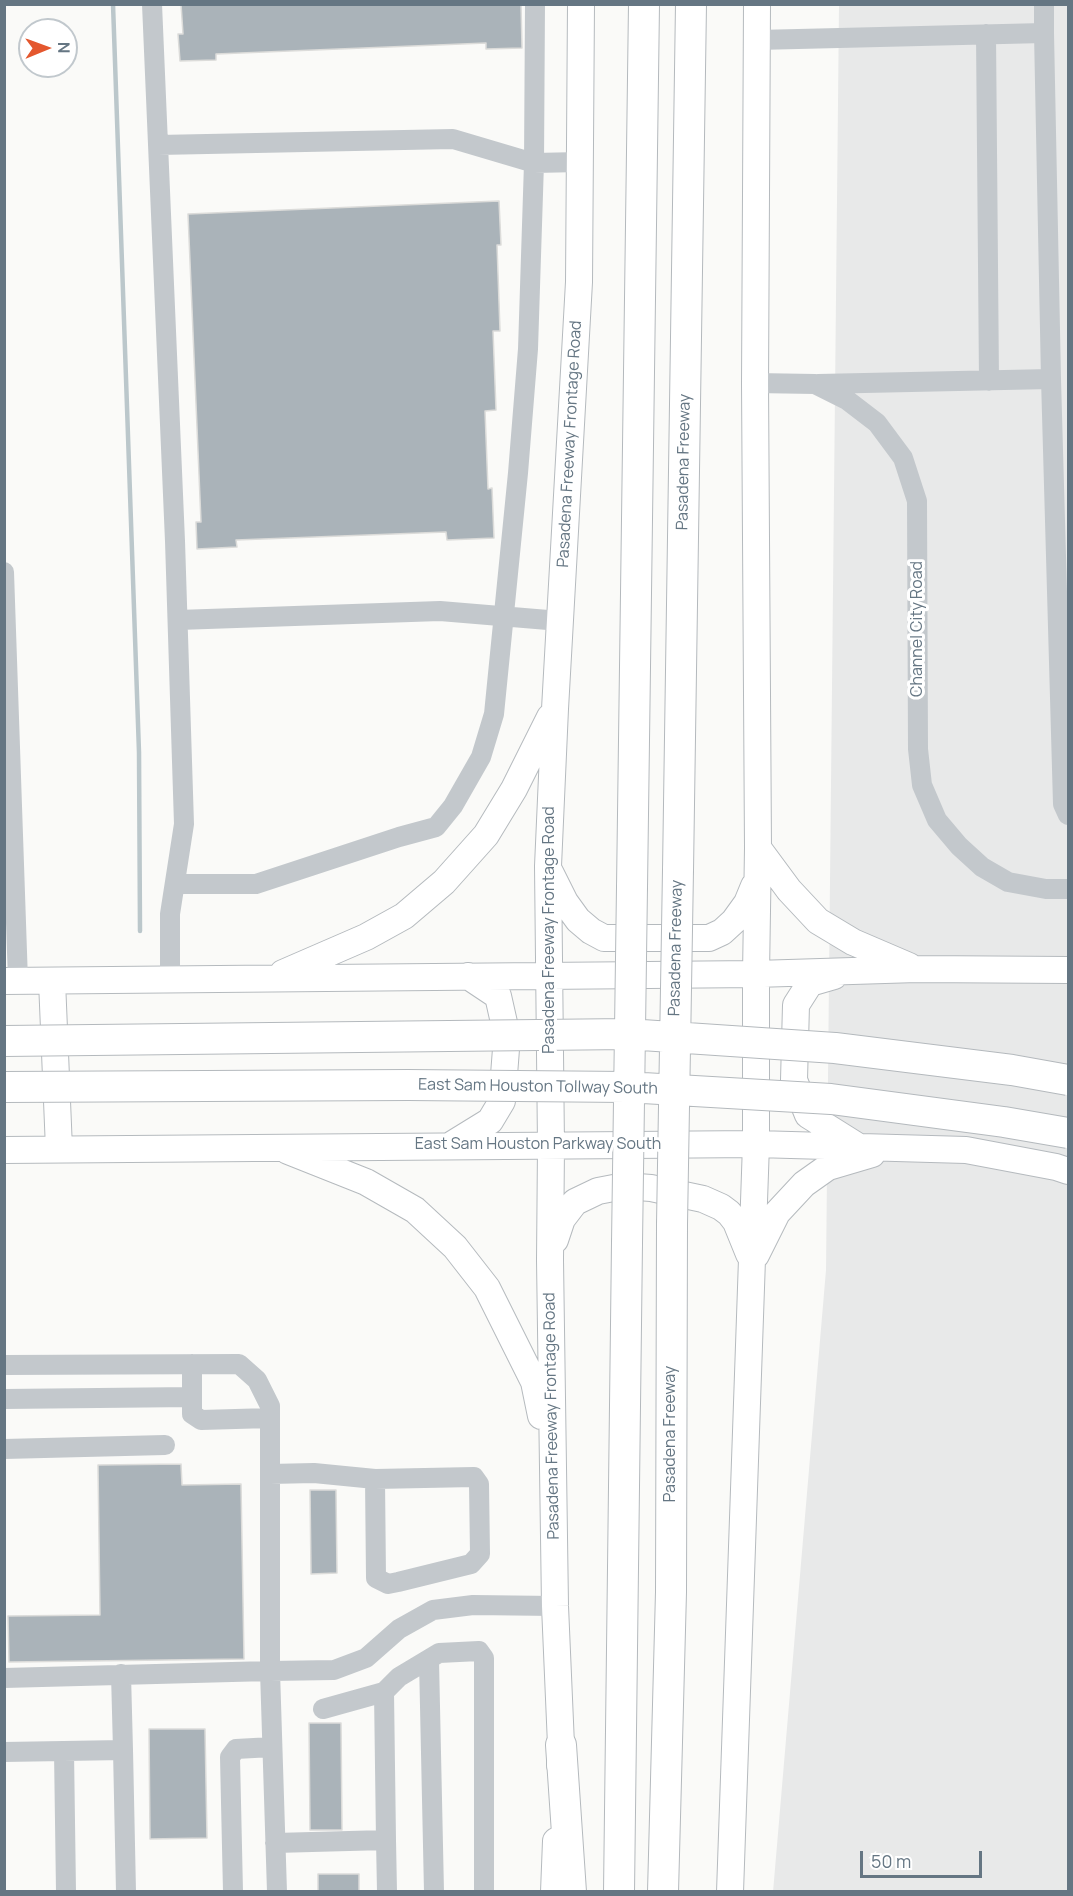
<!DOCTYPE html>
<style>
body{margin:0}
#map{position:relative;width:1073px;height:1896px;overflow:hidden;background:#fafaf8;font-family:Manrope,sans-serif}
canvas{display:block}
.frame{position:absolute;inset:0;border:6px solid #657683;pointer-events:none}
.north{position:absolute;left:18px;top:18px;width:60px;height:60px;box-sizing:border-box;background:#fff;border:2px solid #c1c8cd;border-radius:50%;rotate:89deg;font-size:16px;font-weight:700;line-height:24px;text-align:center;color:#657683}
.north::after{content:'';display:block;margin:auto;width:21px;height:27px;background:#e4572e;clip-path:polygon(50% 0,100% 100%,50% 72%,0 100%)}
.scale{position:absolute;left:860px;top:1851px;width:122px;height:27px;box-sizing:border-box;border:3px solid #657683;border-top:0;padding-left:8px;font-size:18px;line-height:21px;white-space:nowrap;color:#657683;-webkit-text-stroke:4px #fff;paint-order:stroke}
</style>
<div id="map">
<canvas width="1073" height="1896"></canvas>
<div class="frame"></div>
<div class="north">N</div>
<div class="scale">50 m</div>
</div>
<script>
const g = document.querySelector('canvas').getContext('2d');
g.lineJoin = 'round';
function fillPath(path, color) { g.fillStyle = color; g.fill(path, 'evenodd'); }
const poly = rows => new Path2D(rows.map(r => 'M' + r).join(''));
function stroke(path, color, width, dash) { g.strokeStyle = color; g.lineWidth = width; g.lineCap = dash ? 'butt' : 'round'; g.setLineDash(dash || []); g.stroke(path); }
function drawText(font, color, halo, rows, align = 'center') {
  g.font = font + ' Manrope,sans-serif'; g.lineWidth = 6; g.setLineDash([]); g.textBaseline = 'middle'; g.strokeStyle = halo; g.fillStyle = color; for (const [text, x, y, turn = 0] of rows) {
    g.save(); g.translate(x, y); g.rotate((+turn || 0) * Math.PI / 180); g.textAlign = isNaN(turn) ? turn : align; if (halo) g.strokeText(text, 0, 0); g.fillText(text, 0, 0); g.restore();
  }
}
fillPath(poly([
 [839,5,1068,5,1068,1891,773,1892,826,1270]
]), '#e8e9e9');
stroke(poly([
 [113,4,139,752,140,931]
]), '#bbc7cb', 4.5);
const building = poly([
 [181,4,521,4,522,48,486,49,486,43,216,54,216,60,180,61,178,34,183,34,181,4],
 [499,201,501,245,497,245,500,331,493,331,496,410,485,411,488,489,492,488,494,538,447,540,446,532,236,540,237,547,197,549,196,522,201,522,188,214,499,201],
 [181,1464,182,1485,241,1484,244,1659,9,1662,8,1616,100,1615,98,1465,181,1464],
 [310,1490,336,1490,337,1573,311,1574,310,1490],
 [309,1723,341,1723,342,1830,310,1830,309,1723],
 [149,1729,205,1729,207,1838,150,1839,149,1729],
 [318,1874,359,1874,359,1892,318,1892,318,1874]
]);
fillPath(building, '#aab3b9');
stroke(building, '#dcdcda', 1.5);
const major = poly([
 [758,848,789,890,818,921,853,942,909,966],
 [550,872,565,902,578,920,591,931,604,938,709,938,722,932,734,921,747,903,754,886],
 [283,973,366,937,404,916,444,882,486,835,514,789,550,717],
 [834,976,810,983,796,1005,794,1080,808,1115,859,1147],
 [4,981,756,974,917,969,1068,970],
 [52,981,59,1149],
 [451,1145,490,1121,502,1101,507,1036,498,996,468,976],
 [4,1150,756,1144,966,1150,1056,1167,1068,1171],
 [288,1151,366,1182,415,1210,455,1247,487,1288,534,1382,541,1416],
 [555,1240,562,1219,575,1202,598,1191,624,1186,651,1188,703,1199,721,1207,729,1213,736,1222,749,1254],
 [756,1255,777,1213,804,1184,828,1167,872,1154],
 [560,1765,561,1745,555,1606,550,1260,551,1146,548,866,555,709,579,282,581,4],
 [554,1892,556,1841],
 [730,1892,756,1144,756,974,758,848,755,383,757,4]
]);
const highway = poly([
 [678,870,691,4],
 [632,887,644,4],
 [561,1745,571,1892],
 [619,1892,627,1243],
 [663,1892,671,1592,672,1224]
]);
stroke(major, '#b5babe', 28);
stroke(highway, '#b4b9bd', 32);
stroke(poly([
 [152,4,175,541,184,824,170,914,170,979],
 [1044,33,1051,379],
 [986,34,989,381],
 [757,40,1044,33,1044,4],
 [158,145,453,139,534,163,580,162],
 [755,383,815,384,847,400,877,423,903,458,917,501,918,749,922,785,937,820,959,846,982,867,1008,882,1046,889,1068,889],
 [818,384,1051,379,1063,804,1068,815],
 [4,572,18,981],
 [178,620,440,611,560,621],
 [175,884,256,884,399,837,436,827,453,806,481,757,494,714,518,473,528,349,534,163,535,4],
 [192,1364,192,1414,201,1420,270,1418],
 [4,1365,239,1364,257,1380,270,1406,270,1671,4,1678],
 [4,1399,192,1397],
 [4,1449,165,1445],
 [270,1474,314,1473,375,1479,474,1477,479,1484,480,1554,471,1564,398,1582,388,1584,376,1578,375,1479],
 [429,1660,434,1892],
 [121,1674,123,1750],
 [323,1709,384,1692],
 [64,1751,66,1892],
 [4,1752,123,1750,126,1892],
 [386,1840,387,1892],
 [275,1843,386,1840,384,1692,399,1677,439,1653,479,1651,484,1658,484,1892],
 [233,1892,230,1757,236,1749,272,1747],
 [277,1892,270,1671,334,1670,366,1658,399,1629,433,1610,473,1605,555,1606]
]), '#c3c8cc', 20);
stroke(major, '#fff', 26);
stroke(highway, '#fff', 30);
const highwayBridge = poly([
 [4,1041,627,1034,835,1048,1012,1070,1068,1080],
 [4,1087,408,1085,626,1087,831,1099,1004,1122,1068,1133],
 [672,1224,678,870],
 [627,1243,632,887]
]);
stroke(highwayBridge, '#b4b9bd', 32, []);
stroke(highwayBridge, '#fff', 30);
drawText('16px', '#657683', '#fff', [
 ["Pasadena Freeway Frontage Road",570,444,-87],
 ["Pasadena Freeway",684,462,-89],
 ["Channel City Road",918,629,-90],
 ["Pasadena Freeway Frontage Road",550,930,-90],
 ["Pasadena Freeway",676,948,-89],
 ["East Sam Houston Tollway South",538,1087,1],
 ["East Sam Houston Parkway South",538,1145],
 ["Pasadena Freeway Frontage Road",552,1416,-91],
 ["Pasadena Freeway",671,1434,-90]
]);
</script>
